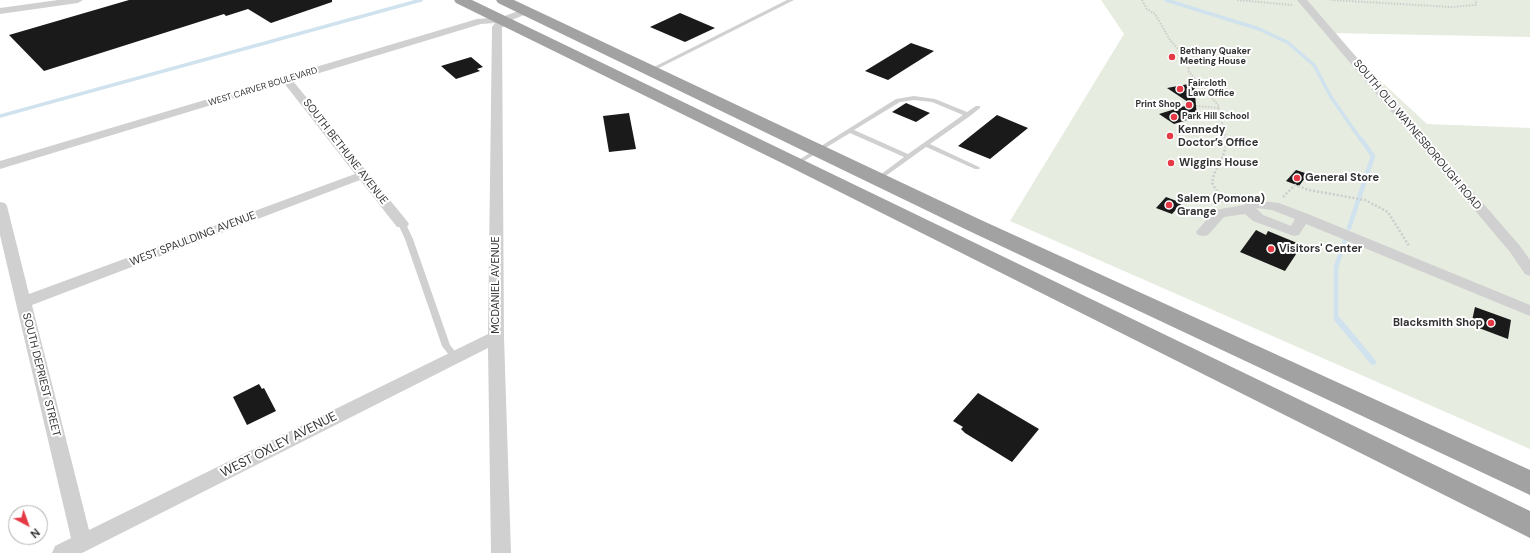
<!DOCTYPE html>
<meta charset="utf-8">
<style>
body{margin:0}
#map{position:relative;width:1530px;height:553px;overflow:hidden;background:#fff;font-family:"DM Sans",sans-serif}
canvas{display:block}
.north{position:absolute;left:8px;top:505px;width:40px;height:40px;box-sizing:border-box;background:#fff;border:1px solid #adadad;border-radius:50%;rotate:139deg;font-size:11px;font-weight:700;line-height:16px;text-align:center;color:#333}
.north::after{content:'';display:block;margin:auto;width:14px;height:18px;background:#e63946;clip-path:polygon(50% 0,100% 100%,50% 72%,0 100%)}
</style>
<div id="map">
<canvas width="1530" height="553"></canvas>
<div class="north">N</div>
</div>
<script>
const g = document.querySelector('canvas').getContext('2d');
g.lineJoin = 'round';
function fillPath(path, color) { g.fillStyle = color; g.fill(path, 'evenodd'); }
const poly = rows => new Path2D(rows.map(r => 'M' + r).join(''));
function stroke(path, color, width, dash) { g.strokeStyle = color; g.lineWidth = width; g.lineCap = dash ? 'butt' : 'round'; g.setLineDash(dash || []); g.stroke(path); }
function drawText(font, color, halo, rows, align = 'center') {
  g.font = font + ' "DM Sans",sans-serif'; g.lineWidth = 4; g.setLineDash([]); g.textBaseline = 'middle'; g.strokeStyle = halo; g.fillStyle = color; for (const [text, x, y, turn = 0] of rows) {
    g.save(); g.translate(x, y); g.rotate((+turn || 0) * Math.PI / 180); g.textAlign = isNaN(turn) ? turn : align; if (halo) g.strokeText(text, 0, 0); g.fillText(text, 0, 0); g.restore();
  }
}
fillPath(poly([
 [1101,0,1530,0,1530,37,1329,33,1427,124,1530,128,1530,449,1010,221,1124,34]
]), '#e6ecdf');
stroke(poly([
 [1166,0,1259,29,1287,42,1314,65,1331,97,1361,140],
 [0,116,421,0]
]), '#cfe2ee', 3.5);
stroke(poly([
 [1349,228,1373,156,1361,139],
 [1338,320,1336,318,1336,267,1345,241]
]), '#cfe2ee', 4.5);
stroke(poly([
 [1337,319,1373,362]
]), '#cfe2ee', 6);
fillPath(poly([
 [129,0,332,0,332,2,271,23,248,9,226,16,224,14,44,71,9,35],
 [680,13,715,28,685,42,650,27],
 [911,43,934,51,888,80,865,71],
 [471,57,483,67,477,69,480,71,456,79,441,66],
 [1194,83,1197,117,1174,124,1159,114,1191,104,1167,88],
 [906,103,930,113,916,122,892,112],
 [629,113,636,149,609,152,603,116],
 [997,115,1028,128,990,159,958,146],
 [1296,170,1308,174,1299,186,1286,181],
 [1166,197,1182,203,1172,214,1156,208],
 [1256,230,1266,235,1268,231,1302,245,1285,271,1240,252],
 [1475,307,1511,320,1508,339,1471,325],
 [259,384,262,389,264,388,276,411,247,425,233,397],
 [978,393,1039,429,1012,462,965,433,961,429,963,427,953,421]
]), '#1a1a1a');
stroke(poly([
 [1142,0,1147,9,1155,14,1170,40,1187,59,1189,72,1218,105,1226,140],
 [1237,0,1292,5],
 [1331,0,1451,7,1476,5,1476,0],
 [1190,88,1222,81],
 [1196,106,1219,108]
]), '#cdcdcd', 2, [1.5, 1.5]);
stroke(poly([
 [1283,197,1295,185,1309,190,1365,200,1388,212,1409,246],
 [1220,198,1241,195],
 [1223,202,1212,183,1214,174,1223,156,1227,143,1226,139],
 [1302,245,1317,246,1324,241]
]), '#cdcdcd', 2.5, [2, 2]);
fillPath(poly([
 [787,0,794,0,653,71,648,70,787,0],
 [914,96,935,99,967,112,976,106,980,106,980,108,970,116,930,144,979,167,980,168,979,169,975,169,926,147,880,180,876,180,875,179,876,178,904,157,850,133,799,164,797,165,794,163,896,99,914,96],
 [914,100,932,102,963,115,908,154,854,130,900,102,914,100],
 [399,222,405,222,413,239,450,345,458,355,459,357,458,359,452,359,442,346,405,239,398,224,399,222]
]), '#d0d0d0');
fillPath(poly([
 [58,0,83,0,78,3,0,14,0,8,58,0],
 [1297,0,1307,0,1520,246,1530,260,1530,276,1525,274,1510,252,1297,0],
 [526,8,531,11,529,13,507,22,502,28,504,337,511,553,491,553,488,348,82,553,52,553,55,546,71,538,0,235,0,202,5,203,7,206,29,294,355,174,284,83,0,169,0,161,477,19,502,17,526,8],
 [495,23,492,27,488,334,89,530,32,305,360,180,397,227,407,227,409,224,407,221,293,81,481,24,495,23],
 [1252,200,1279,203,1308,214,1530,305,1530,316,1306,224,1299,235,1294,236,1253,221,1245,214,1224,217,1208,235,1203,236,1198,235,1196,232,1215,210,1244,205,1247,201,1252,200],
 [1256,208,1272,210,1295,219,1291,226,1263,215,1256,208]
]), '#d0d0d0');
fillPath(poly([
 [454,0,472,0,1530,511,1530,538,790,167,456,3,454,0],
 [496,0,514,0,981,220,1530,470,1530,495,967,230,498,3,496,0]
]), '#a2a2a2');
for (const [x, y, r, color] of [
 [1172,57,4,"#e63946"],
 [1180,89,4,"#e63946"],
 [1189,105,4,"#e63946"],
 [1174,117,4,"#e63946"],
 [1170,136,4,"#e63946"],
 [1171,163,4,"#e63946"],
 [1297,178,4,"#e63946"],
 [1169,205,4,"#e63946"],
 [1271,249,4,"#e63946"],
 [1491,323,4,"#e63946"]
]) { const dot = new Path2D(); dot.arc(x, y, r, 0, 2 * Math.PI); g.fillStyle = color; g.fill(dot); stroke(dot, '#fff', 1.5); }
drawText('bold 9px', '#333', '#fff', [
 ["Bethany Quaker",1180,52],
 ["Meeting House",1180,62],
 ["Faircloth",1188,84],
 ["Law Office",1188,94],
 ["Print Shop",1181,105,"right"],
 ["Park Hill School",1182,117]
], 'left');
drawText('9px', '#333', '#fff', [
 ["WEST CARVER BOULEVARD",263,87,-17]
]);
drawText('bold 11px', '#333', '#fff', [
 ["Kennedy",1178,130],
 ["Doctor’s Office",1178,143],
 ["Wiggins House",1179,163],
 ["General Store",1305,178],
 ["Salem (Pomona)",1177,199],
 ["Grange",1177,212],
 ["Visitors' Center",1279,249],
 ["Blacksmith Shop",1483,323,"right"]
], 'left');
drawText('11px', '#333', '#fff', [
 ["SOUTH OLD WAYNESBOROUGH ROAD",1417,135,50],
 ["SOUTH BETHUNE AVENUE",345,152,52],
 ["WEST SPAULDING AVENUE",193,239,-21],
 ["MCDANIEL AVENUE",496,285,-90],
 ["SOUTH DEPRIEST STREET",41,375,76]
]);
drawText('13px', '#333', '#fff', [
 ["WEST OXLEY AVENUE",279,445,-27]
]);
</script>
